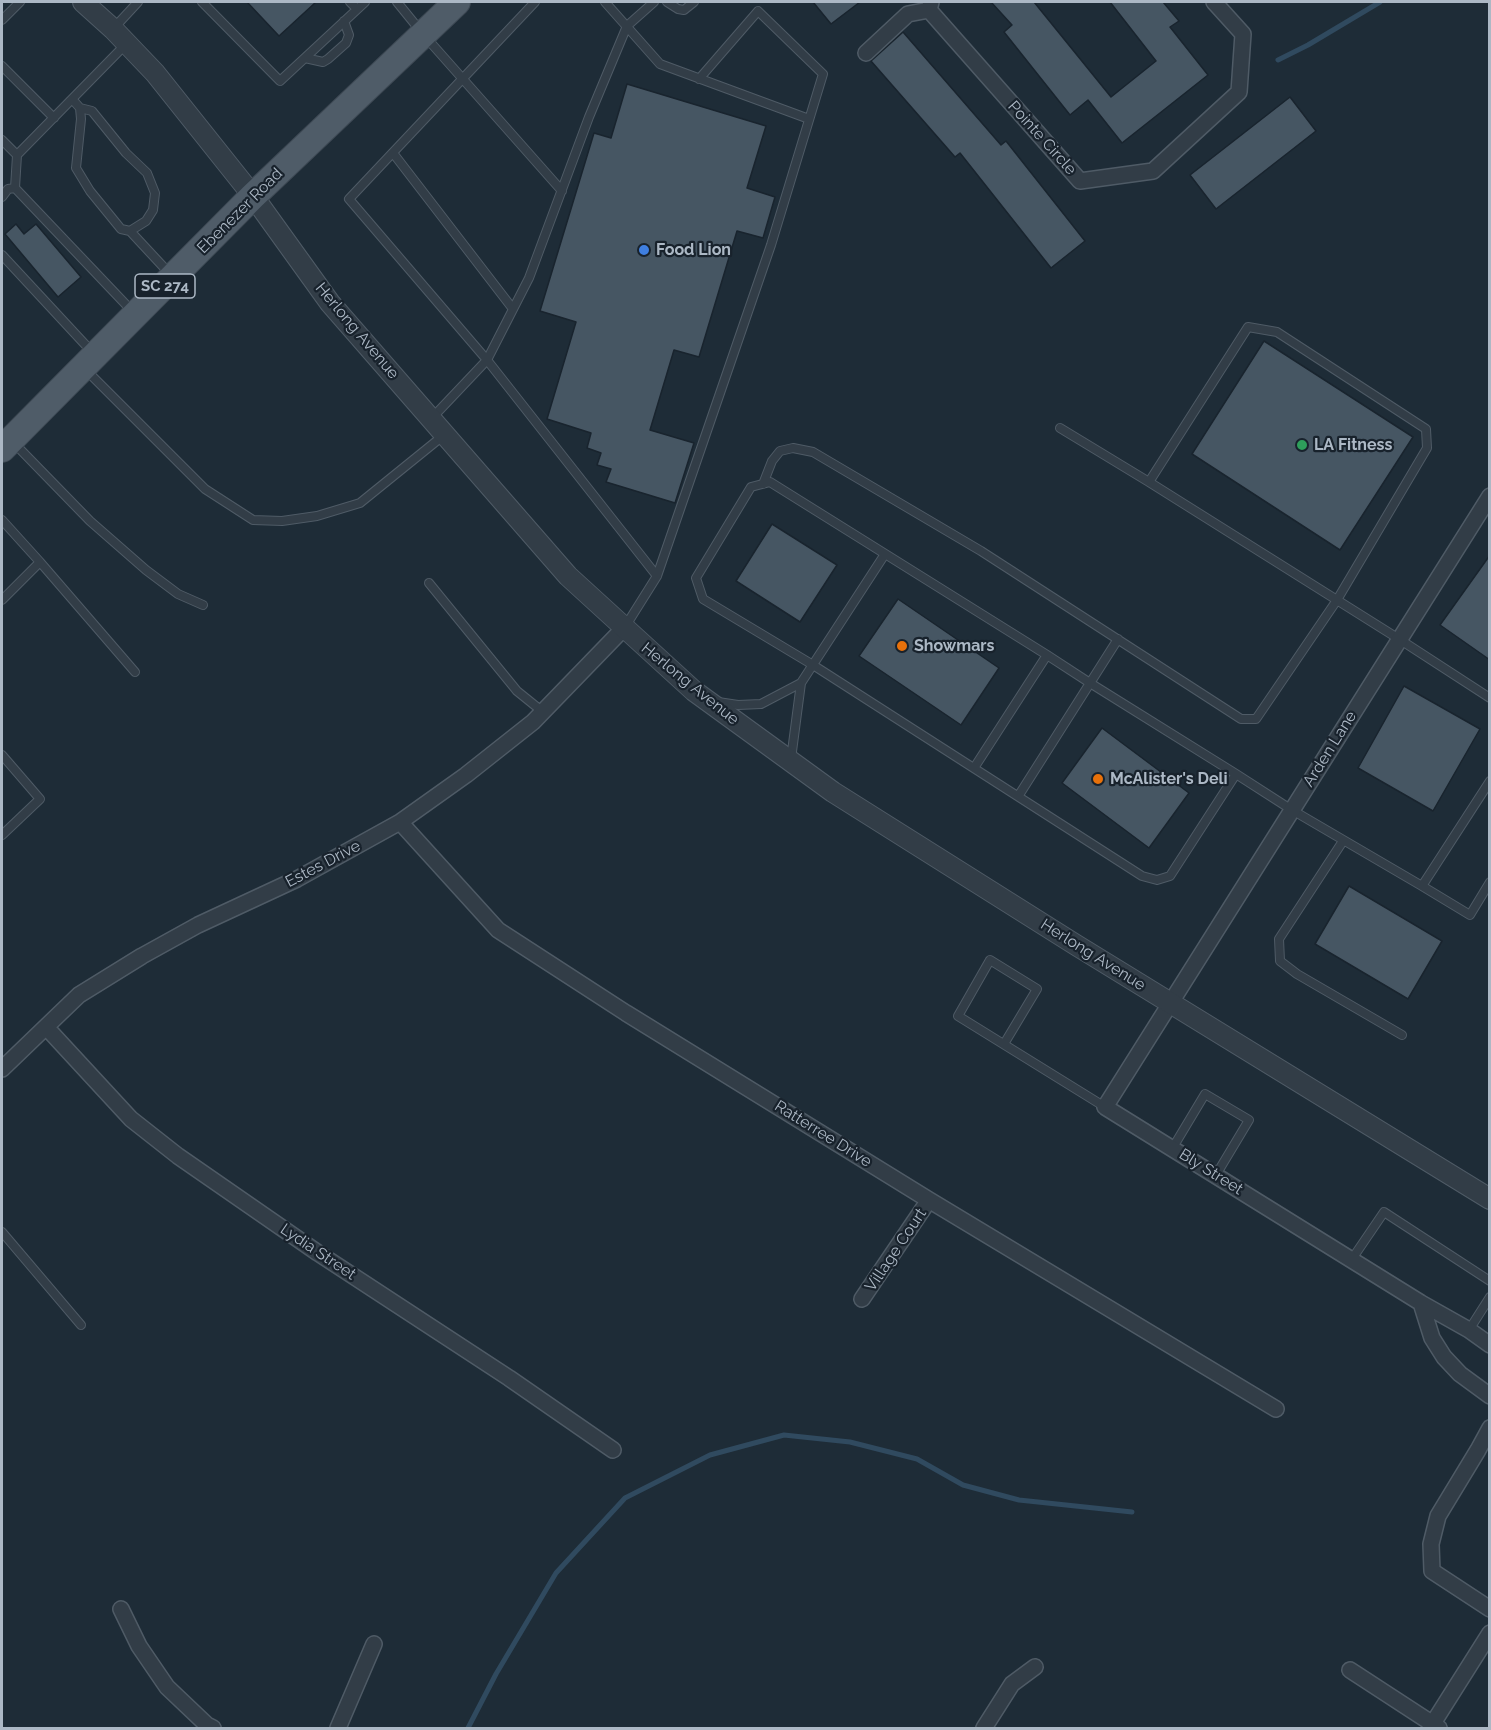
<!DOCTYPE html>
<style>
body{margin:0}
#map{position:relative;width:1491px;height:1730px;overflow:hidden;background:#1e2c37;font-family:Raleway,sans-serif}
canvas{display:block}
.frame{position:absolute;inset:0;border:3px solid #acb8c5;pointer-events:none}
</style>
<div id="map">
<canvas width="1491" height="1730"></canvas>
<div class="frame"></div>
</div>
<script>
const g = document.querySelector('canvas').getContext('2d');
g.lineJoin = 'round';
const poly = rows => new Path2D(rows.map(r => 'M' + r).join(''));
function stroke(path, color, width, dash) { g.strokeStyle = color; g.lineWidth = width; g.lineCap = dash ? 'butt' : 'round'; g.setLineDash(dash || []); g.stroke(path); }
function fillPath(path, color) { g.fillStyle = color; g.fill(path, 'evenodd'); }
function drawText(font, color, halo, rows, align = 'center') {
  g.font = font + ' Raleway,sans-serif'; g.lineWidth = 4.5; g.setLineDash([]); g.textBaseline = 'middle'; g.strokeStyle = halo; g.fillStyle = color; for (const [text, x, y, turn = 0] of rows) {
    g.save(); g.translate(x, y); g.rotate((+turn || 0) * Math.PI / 180); g.textAlign = isNaN(turn) ? turn : align; if (halo) g.strokeText(text, 0, 0); g.fillText(text, 0, 0); g.restore();
  }
}
stroke(poly([
 [1278,60,1308,45,1380,2],
 [468,1728,496,1674,556,1573,625,1498,710,1455,784,1435,850,1442,917,1459,963,1485,1019,1500,1132,1512]
]), '#304a5f', 5);
const building = poly([
 [247,2,316,2,279,36,247,2],
 [813,2,860,2,831,24,813,2],
 [991,2,1034,2,1111,97,1156,61,1110,2,1163,2,1179,21,1170,27,1208,75,1122,143,1088,100,1070,115,1004,32,1012,25,991,2],
 [903,32,1001,145,1006,141,1085,241,1051,268,960,153,955,157,871,61,903,32],
 [627,84,766,126,747,188,775,197,763,238,737,231,699,357,674,350,650,430,694,443,675,503,606,482,611,469,597,465,601,453,587,448,591,433,547,419,576,322,540,311,594,133,611,138,627,84],
 [1290,97,1316,131,1216,209,1190,175,1290,97],
 [16,224,24,234,36,224,81,277,58,297,5,234,16,224],
 [1264,341,1413,437,1340,550,1192,454,1264,341],
 [772,524,837,565,800,622,736,581,772,524],
 [1490,555,1490,660,1440,625,1490,555],
 [898,599,999,668,961,725,859,656,898,599],
 [1404,686,1480,729,1433,811,1358,768,1404,686],
 [1102,728,1189,793,1149,848,1062,783,1102,728],
 [1349,886,1442,941,1408,999,1315,944,1349,886]
]);
fillPath(building, '#465663');
stroke(building, '#19242e', 1.5);
const service = poly([
 [202,2,280,81,365,2],
 [350,2,357,9],
 [397,2,423,34,562,191],
 [535,2,349,199,487,360,657,576],
 [605,2,660,64,809,119],
 [667,2,678,9,684,10,694,2],
 [2,20,20,2],
 [113,29,138,2],
 [305,58,323,62,328,59,346,43,349,35,344,21],
 [2,66,54,118],
 [72,99,80,108,92,111,126,153,147,173,155,193,153,210,146,221,130,231,121,229,90,191,76,168,81,119,80,108],
 [2,140,17,155],
 [393,153,513,309],
 [15,188,17,155,127,43],
 [2,197,8,189,15,188,133,312],
 [130,231,170,274],
 [2,255,93,353],
 [85,369,205,489,253,520,282,521,317,516,360,503,444,435],
 [432,418,487,360,529,278,589,117,627,26,654,2],
 [14,443,90,521,146,570,178,594,203,605],
 [1149,482,1399,639,1490,698],
 [763,484,772,461,780,451,793,448,813,452,981,551,1241,719,1256,719,1337,600,1427,448,1426,429,1277,332,1248,327,1149,482,1060,428],
 [2,520,40,562,135,672],
 [429,583,517,691,543,712],
 [2,600,40,562],
 [625,627,657,576,771,245,823,74,758,11,699,79],
 [718,702,738,705,761,704,801,683],
 [2,755,40,799,2,835],
 [791,759,801,683,885,554],
 [974,768,1047,655],
 [1236,774,1170,876,1157,880,1142,876,813,665,703,599,696,578,751,487,770,482,1047,655,1090,683,1236,774,1292,810,1422,886,1490,781],
 [1019,795,1118,639],
 [1343,841,1279,939,1280,961,1297,974,1402,1035],
 [1422,886,1470,915,1490,882],
 [1004,1044,1037,989,990,960,958,1016,1105,1107],
 [1172,1149,1205,1094,1249,1120,1216,1175],
 [2,1232,81,1325],
 [1352,1259,1384,1212,1490,1281],
 [1469,1330,1490,1297]
]);
const minor = poly([
 [931,2,929,10,1080,181,1153,171,1239,92,1243,34,1214,2],
 [866,53,908,14,929,10],
 [1490,496,1105,1107,1421,1303,1469,1330,1490,1345],
 [400,822,498,930,626,1013,929,1200,1276,1409],
 [46,1027,131,1119,178,1156,318,1253,509,1378,613,1450],
 [2,1069,79,995,142,956,198,925,297,879,400,822,466,775,533,722,624,628],
 [862,1299,929,1200],
 [1421,1303,1432,1338,1444,1357,1460,1374,1490,1396],
 [1490,1428,1478,1450,1438,1516,1431,1544,1432,1571,1490,1609],
 [121,1609,139,1646,167,1687,207,1725,213,1728],
 [1350,1670,1439,1728],
 [338,1728,374,1644],
 [984,1728,1012,1684,1035,1667],
 [1430,1728,1490,1633]
]);
const tertiary = poly([
 [83,2,113,29,155,73,253,196,330,303,568,576,694,691,833,792,1076,945,1490,1199]
]);
const primary = poly([
 [2,449,253,196,457,2]
]);
stroke(service, '#4f5b66', 10);
stroke(minor, '#4f5b66', 18);
stroke(tertiary, '#4f5b66', 22);
stroke(primary, '#3e4954', 28);
stroke(service, '#323d47', 8);
stroke(minor, '#323d47', 15);
stroke(tertiary, '#323d47', 20);
stroke(primary, '#4f5c68', 26);
for (const [x, y, r, color] of [
 [644,250,6,"#3f7fe0"],
 [1302,445,6,"#2e9e5b"],
 [902,646,6,"#e8710a"],
 [1098,779,6,"#e8710a"]
]) { const dot = new Path2D(); dot.arc(x, y, r, 0, 2 * Math.PI); g.fillStyle = color; g.fill(dot); stroke(dot, '#18222c', 2); }
for (const [x, y, w] of [
 [165,286,60]
]) { const box = new Path2D(); box.roundRect(x - w / 2, y - 12, w, 24, 4.5); g.fillStyle = '#18222c'; g.fill(box); stroke(box, '#acb8c5', 1.5); }
drawText('bold 15px', '#acb8c5', null, [
 ["SC 274",165,286]
]);
drawText('16px', '#acb8c5', '#18222c', [
 ["Pointe Circle",1042,138,48],
 ["Ebenezer Road",240,211,-45],
 ["Herlong Avenue",357,331,50],
 ["Herlong Avenue",690,684,39],
 ["Arden Lane",1330,749,-58],
 ["Estes Drive",323,864,-28],
 ["Herlong Avenue",1093,955,32],
 ["Ratterree Drive",823,1134,32],
 ["Bly Street",1211,1172,32],
 ["Village Court",896,1250,-56],
 ["Lydia Street",318,1252,34]
]);
drawText('bold 16px', '#acb8c5', '#18222c', [
 ["Food Lion",656,250],
 ["LA Fitness",1314,445],
 ["Showmars",914,646],
 ["McAlister's Deli",1110,779]
], 'left');
</script>
